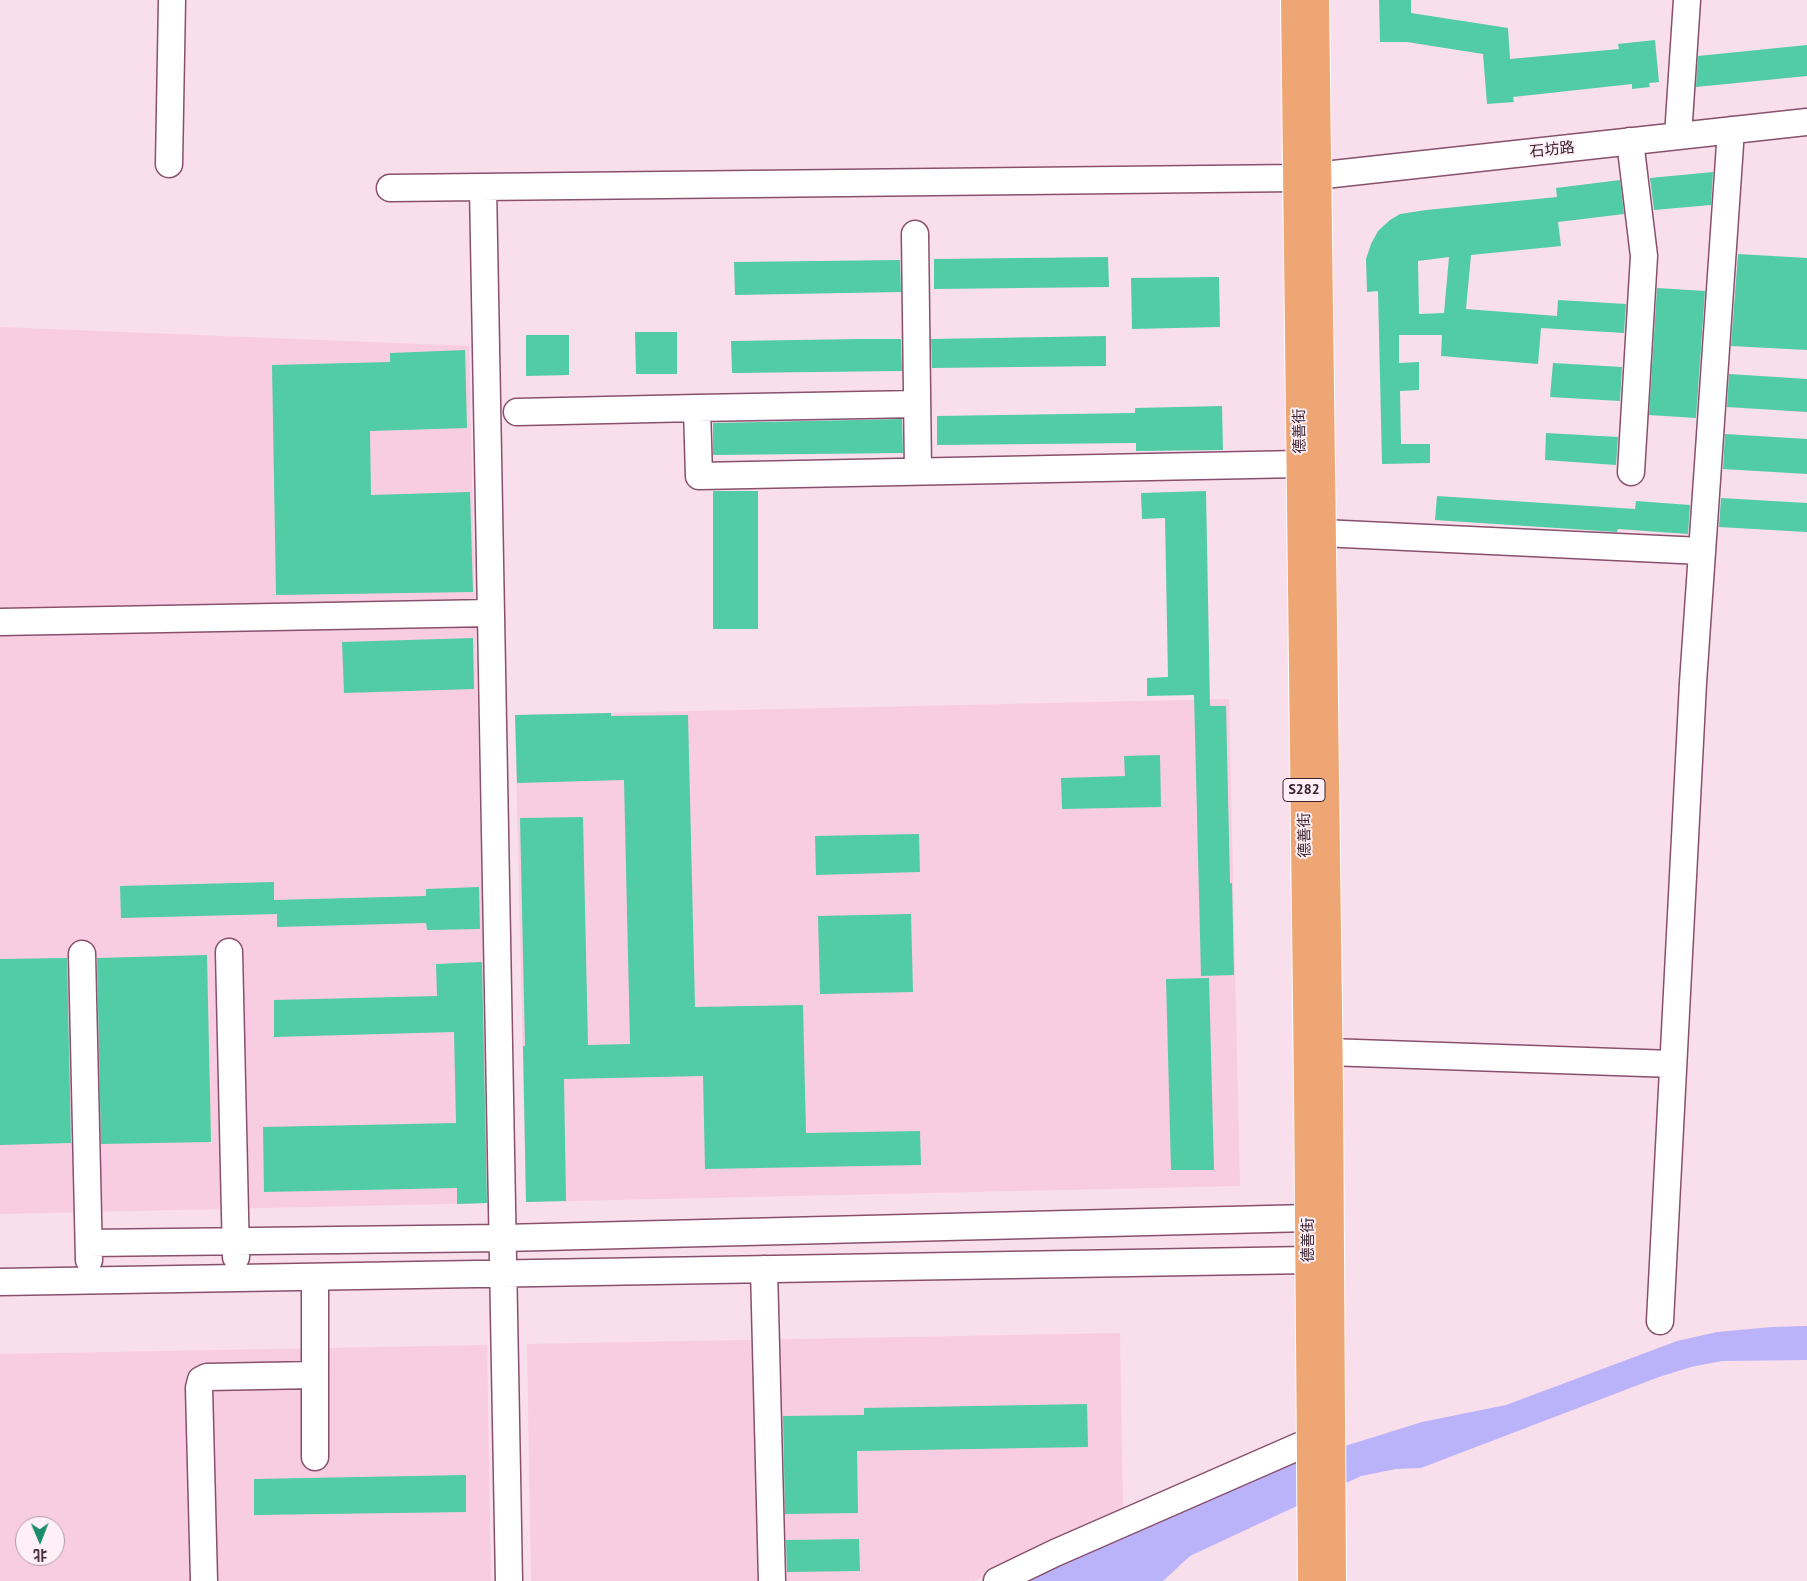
<!DOCTYPE html>
<meta charset="utf-8">
<style>
body{margin:0}
#map{position:relative;width:1807px;height:1581px;overflow:hidden;background:#f9deeb;font-family:"PT Sans","Noto Sans SC",sans-serif}
canvas{display:block}
.north{position:absolute;left:15px;top:1516px;width:50px;height:50px;box-sizing:border-box;background:#fef0f6;border:1px solid #af9da5;border-radius:50%;rotate:179deg;font-size:14px;font-weight:700;line-height:20px;text-align:center;color:#39202c}
.north::after{content:'';display:block;margin:auto;width:18px;height:22px;background:#1b8d6d;clip-path:polygon(50% 0,100% 100%,50% 72%,0 100%)}
</style>
<div id="map">
<canvas width="1807" height="1581"></canvas>
<div class="north">北</div>
</div>
<script>
const g = document.querySelector('canvas').getContext('2d');
g.lineJoin = 'round';
function fillPath(path, color) { g.fillStyle = color; g.fill(path, 'evenodd'); }
const poly = rows => new Path2D(rows.map(r => 'M' + r).join(''));
function stroke(path, color, width, dash) { g.strokeStyle = color; g.lineWidth = width; g.lineCap = dash ? 'butt' : 'round'; g.setLineDash(dash || []); g.stroke(path); }
function drawText(font, color, halo, rows, align = 'center') {
  g.font = font + ' "PT Sans","Noto Sans SC",sans-serif'; g.lineWidth = 4; g.setLineDash([]); g.textBaseline = 'middle'; g.strokeStyle = halo; g.fillStyle = color; for (const [text, x, y, turn = 0] of rows) {
    g.save(); g.translate(x, y); g.rotate((+turn || 0) * Math.PI / 180); g.textAlign = isNaN(turn) ? turn : align; if (halo) g.strokeText(text, 0, 0); g.fillText(text, 0, 0); g.restore();
  }
}
fillPath(poly([
 [0,327,469,346,489,1203,0,1214],
 [1229,699,1240,1186,526,1202,515,715],
 [1120,1333,1123,1513,974,1581,531,1581,527,1344],
 [487,1345,491,1581,0,1581,0,1354],
 [25,1526,55,1526,55,1556,25,1556]
]), '#f9cde1');
fillPath(poly([
 [1807,1326,1807,1360,1722,1361,1691,1367,1659,1377,1421,1468,1396,1469,1361,1476,1190,1556,1163,1581,1018,1581,1252,1475,1422,1422,1506,1405,1677,1341,1717,1332,1772,1327]
]), '#bbb3fa');
fillPath(poly([
 [1379,0,1411,0,1411,13,1508,28,1510,59,1619,49,1618,44,1655,40,1659,82,1649,83,1650,87,1632,89,1632,84,1513,97,1514,102,1487,104,1483,54,1407,42,1380,42],
 [1807,45,1807,76,1696,87,1698,56],
 [1713,172,1711,205,1654,210,1650,178],
 [1620,180,1624,214,1558,222,1561,246,1471,255,1466,309,1557,316,1558,300,1626,304,1624,333,1541,328,1538,364,1441,356,1442,335,1399,335,1399,363,1419,362,1419,390,1400,391,1401,444,1430,444,1430,463,1382,464,1378,291,1367,292,1366,259,1371,244,1378,231,1390,220,1400,214,1426,210,1557,197,1556,188],
 [1449,257,1444,313,1419,314,1418,261],
 [1738,254,1807,258,1807,350,1731,346],
 [1108,257,1109,287,934,289,934,259],
 [900,260,901,292,735,295,734,262],
 [1219,277,1220,327,1132,329,1131,278],
 [1657,288,1705,291,1696,418,1649,415],
 [635,332,677,332,677,374,636,374],
 [526,335,569,335,569,375,526,376],
 [1106,336,1106,366,932,368,931,339],
 [861,339,901,339,902,371,732,373,731,341],
 [465,350,467,428,370,431,371,495,470,492,473,592,276,595,272,365,390,362,390,353],
 [1553,363,1622,367,1620,401,1550,397],
 [1729,374,1807,379,1807,412,1727,407],
 [1222,406,1223,450,1136,451,1136,443,937,445,937,416,1135,413,1135,408],
 [902,419,903,453,713,455,713,423],
 [1546,433,1618,437,1616,465,1545,460],
 [1725,434,1807,439,1807,474,1723,469],
 [713,491,758,491,758,629,713,629],
 [1206,491,1210,706,1226,706,1230,883,1232,883,1234,975,1201,976,1194,695,1147,696,1147,678,1168,677,1165,518,1142,519,1141,493],
 [1437,496,1635,509,1636,501,1690,505,1688,534,1618,529,1617,532,1435,520],
 [1721,498,1807,503,1807,532,1719,527],
 [473,638,474,689,344,693,342,642],
 [611,713,611,716,688,715,695,1007,803,1005,806,1133,920,1131,921,1165,705,1169,703,1076,564,1079,566,1201,526,1202,523,1046,525,1046,520,818,583,817,588,1045,630,1044,624,780,517,783,515,715],
 [1160,755,1161,807,1062,809,1061,778,1125,776,1124,756],
 [919,834,920,872,816,875,815,836],
 [274,882,274,900,426,896,426,889,479,887,480,929,427,930,426,923,277,927,277,914,121,918,120,886],
 [911,914,913,992,820,994,818,916],
 [207,955,211,1142,101,1144,97,958],
 [67,958,71,1143,0,1145,0,959],
 [482,962,487,1203,457,1204,457,1188,264,1192,263,1127,456,1123,454,1032,274,1037,274,1000,437,996,436,964],
 [1209,978,1214,1170,1171,1170,1166,979],
 [1087,1404,1088,1447,857,1451,858,1513,785,1514,783,1416,864,1415,864,1408],
 [466,1475,466,1512,254,1515,254,1479],
 [859,1539,860,1571,787,1572,786,1540]
]), '#51cca5');
const minor = poly([
 [1678,136,1687,0],
 [1630,141,1644,256,1631,472],
 [169,164,172,0],
 [483,187,509,1581],
 [390,188,1297,178,1807,122],
 [915,234,918,471],
 [697,408,917,404],
 [517,412,697,408,699,476,1300,464],
 [1322,533,1702,551],
 [0,622,491,613],
 [229,952,236,1257],
 [82,954,89,1260],
 [1328,1052,1673,1064],
 [89,1243,503,1238,1309,1218],
 [764,1269,772,1581],
 [315,1277,315,1457],
 [0,1282,1309,1260],
 [1660,1321,1693,683,1731,130],
 [204,1581,199,1388,201,1380,207,1377,315,1375],
 [997,1581,1055,1553,1311,1441]
]);
const major = poly([
 [1295,0,1308,1088,1312,1581],
 [1315,0,1329,1087,1332,1581]
]);
stroke(minor, '#88506c', 29);
stroke(major, '#fff', 30);
stroke(minor, '#fff', 26);
stroke(major, '#eda674', 28);
for (const [x, y, w] of [
 [1304,790,42]
]) { const box = new Path2D(); box.roundRect(x - w / 2, y - 11.5, w, 23, 4); g.fillStyle = '#fef0f6'; g.fill(box); stroke(box, '#39202c', 1); }
drawText('bold 14px', '#39202c', null, [
 ["S282",1304,790]
]);
drawText('15px', '#39202c', '#fef0f6', [
 ["石坊路",1552,150,-6],
 ["德善街",1300,431,-91],
 ["德善街",1305,835,-91],
 ["德善街",1309,1240,-90]
]);
</script>
